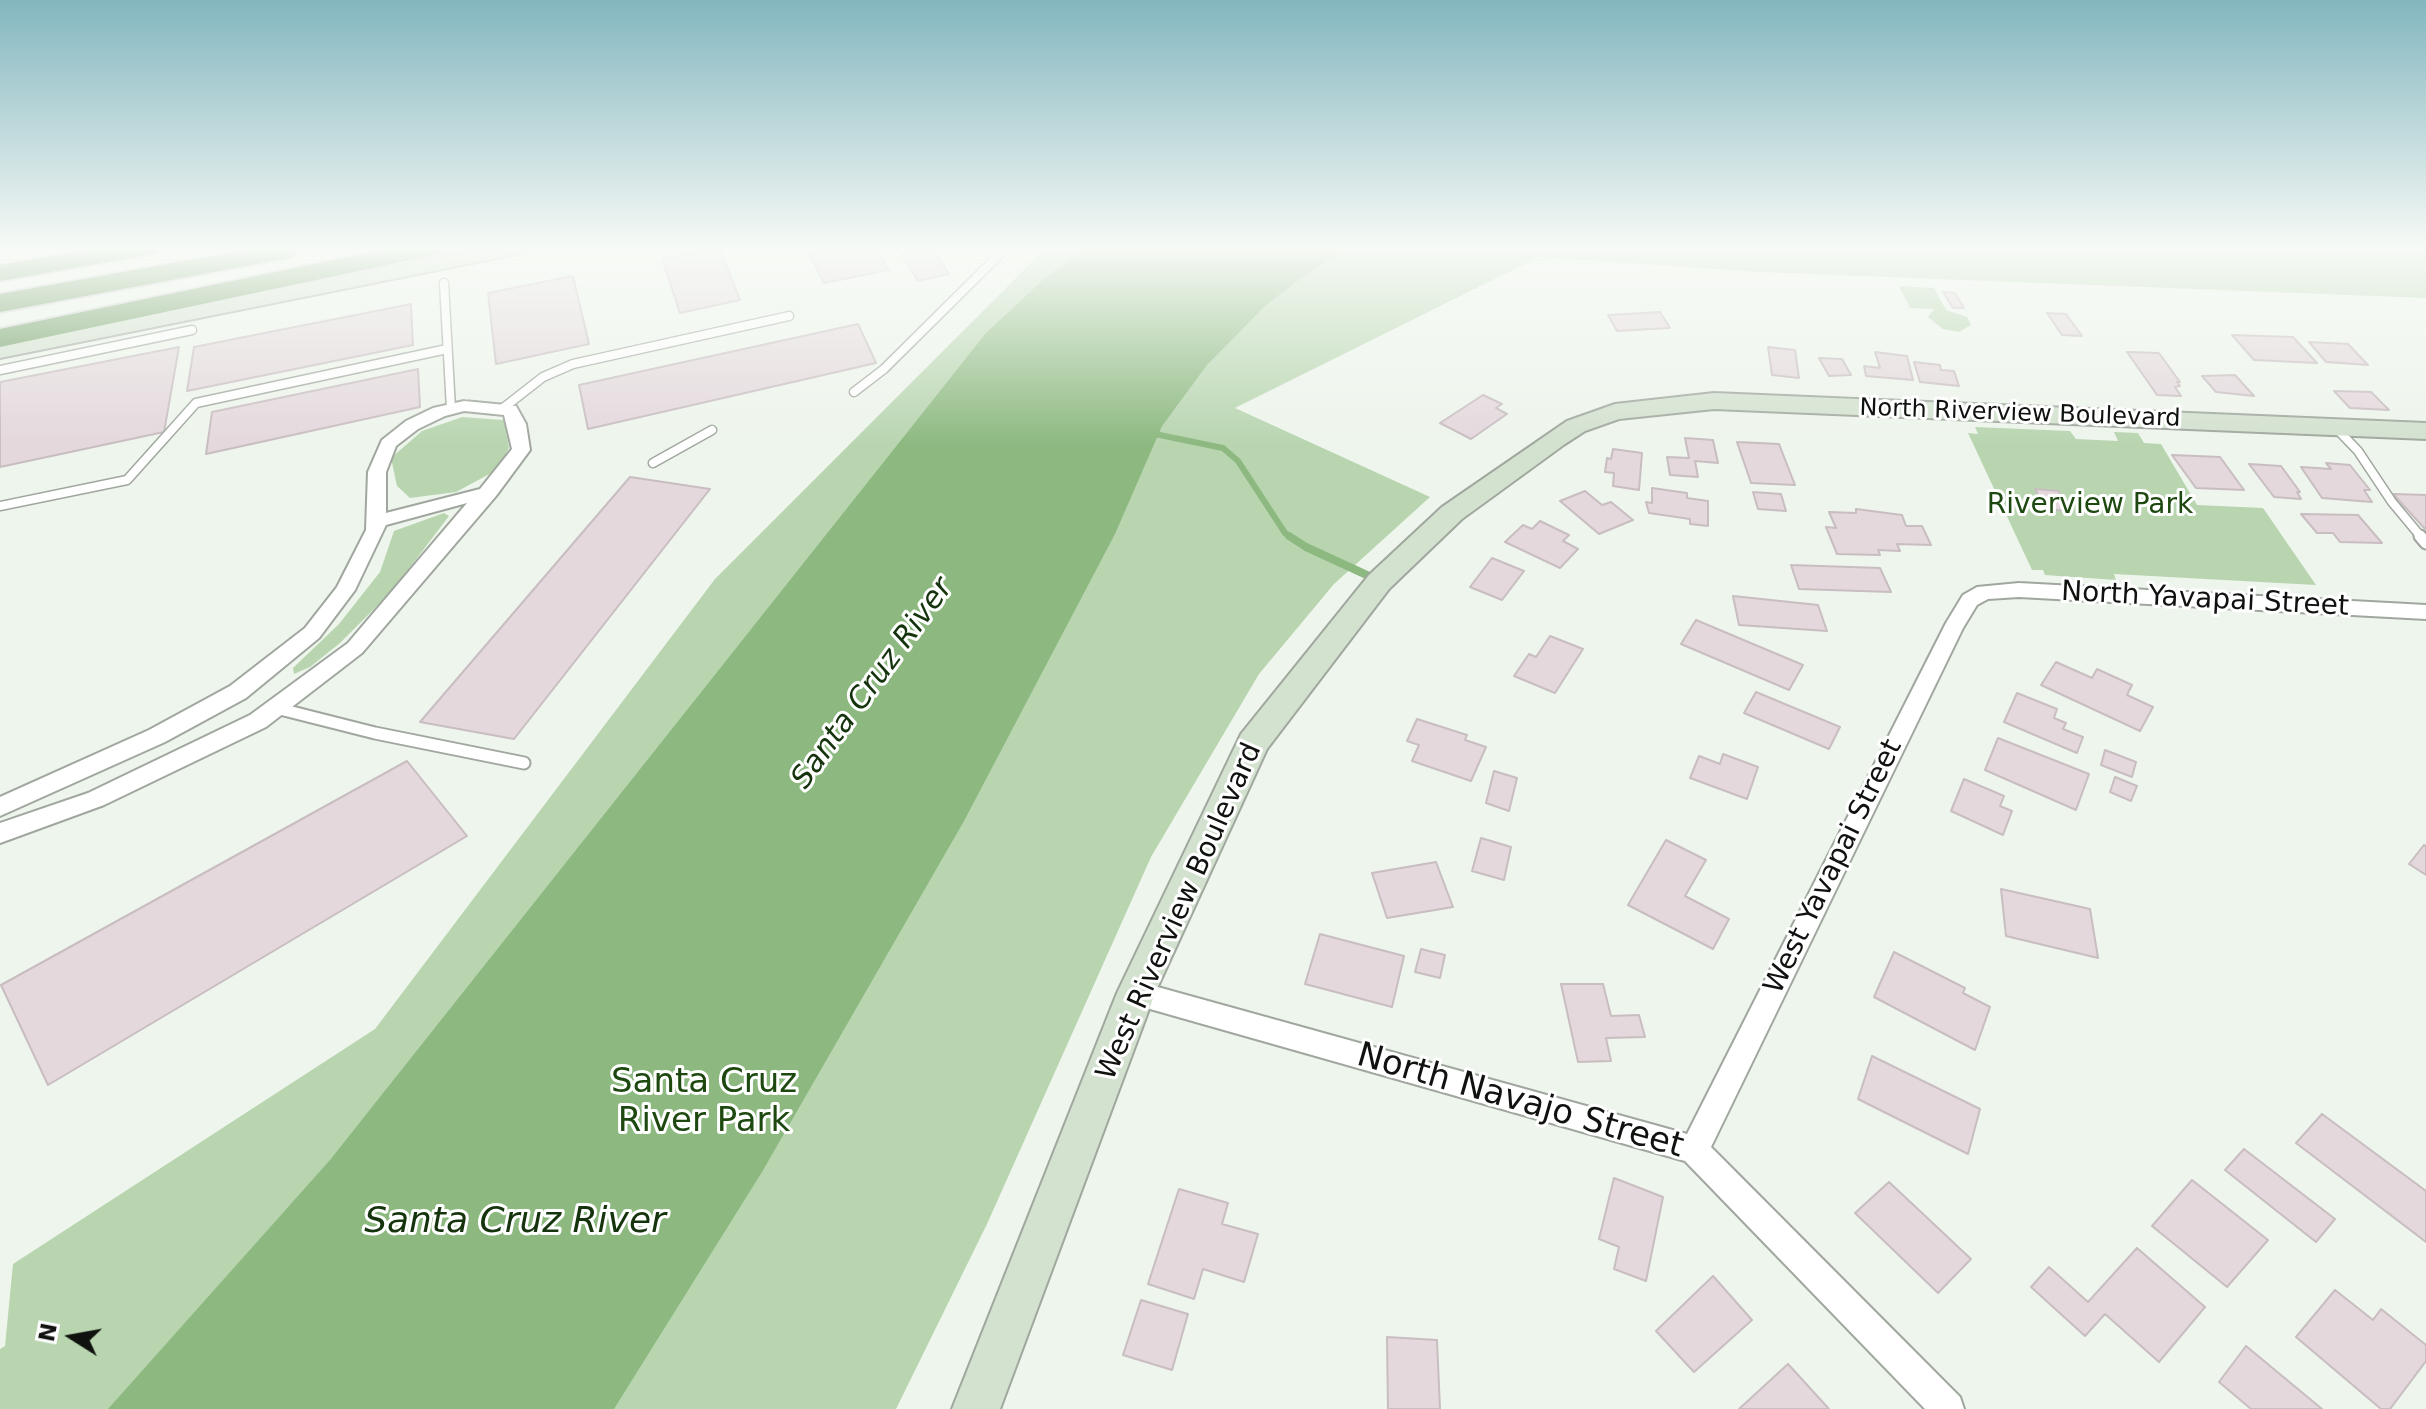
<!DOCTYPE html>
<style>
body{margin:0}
#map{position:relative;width:2426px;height:1409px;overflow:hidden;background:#eef5ec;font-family:"DejaVu Sans",sans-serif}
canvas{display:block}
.north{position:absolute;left:32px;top:1297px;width:80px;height:80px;-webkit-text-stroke:6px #fff;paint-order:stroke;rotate:281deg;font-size:22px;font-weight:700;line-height:32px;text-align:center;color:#10120f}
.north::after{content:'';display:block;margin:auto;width:28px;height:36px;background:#10120f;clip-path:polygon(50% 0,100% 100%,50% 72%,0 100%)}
</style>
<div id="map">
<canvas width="2426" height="1409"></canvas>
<div class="north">N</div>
</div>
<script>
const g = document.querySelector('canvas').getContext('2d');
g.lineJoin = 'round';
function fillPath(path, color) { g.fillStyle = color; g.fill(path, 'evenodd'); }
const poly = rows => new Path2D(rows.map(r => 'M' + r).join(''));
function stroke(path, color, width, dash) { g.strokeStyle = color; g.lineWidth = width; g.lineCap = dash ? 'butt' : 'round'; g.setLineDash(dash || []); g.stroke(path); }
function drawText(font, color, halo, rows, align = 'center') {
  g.font = font + ' "DejaVu Sans",sans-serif'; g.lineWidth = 6; g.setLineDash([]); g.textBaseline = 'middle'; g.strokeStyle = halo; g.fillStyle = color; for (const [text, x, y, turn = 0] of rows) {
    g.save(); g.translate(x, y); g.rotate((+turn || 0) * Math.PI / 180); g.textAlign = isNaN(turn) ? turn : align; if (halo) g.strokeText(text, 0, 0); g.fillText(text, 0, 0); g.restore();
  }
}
fillPath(poly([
 [1047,247,2426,247,2426,298,1758,272,1539,257,1235,408,1430,497,1334,584,1259,674,1151,857,987,1224,896,1409,0,1409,0,1349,5,1346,13,1264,375,1029,715,579],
 [1899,286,1934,288,1946,310,1967,317,1971,325,1959,332,1943,329,1928,317,1934,309,1910,308],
 [462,417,504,420,509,448,497,470,456,492,410,498,397,486,391,458,422,431],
 [1975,427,2070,431,2076,439,2118,441,2114,432,2138,433,2144,443,2161,444,2197,505,2263,508,2316,585,2114,574,2116,580,2045,575,2043,570,2032,570,1968,433,1978,434],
 [444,513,449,516,392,591,340,643,310,667,294,674,293,668,339,624,380,572,394,531]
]), '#b8d5b0');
fillPath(poly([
 [1087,247,1352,247,1308,273,1266,305,1207,365,1162,426,1115,534,964,821,762,1172,614,1409,108,1409,330,1160,986,333,1045,278]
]), '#8db981');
stroke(poly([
 [1150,433,1223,448,1238,461,1285,533,1292,538]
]), '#8db981', 6);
stroke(poly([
 [1289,536,1306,547,1369,576]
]), '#8db981', 8);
const building = poly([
 [719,247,740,300,680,313,662,259,719,247],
 [806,247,876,247,889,270,824,283,806,247],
 [897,247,932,247,949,274,918,281,897,247],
 [573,276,589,344,496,364,488,293,573,276],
 [1943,292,1955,293,1964,308,1953,308,1943,292],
 [411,304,413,345,187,391,194,347,411,304],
 [1660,312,1670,328,1617,331,1608,315,1660,312],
 [2047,313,2066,314,2082,336,2062,335,2047,313],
 [858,324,876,363,588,429,579,385,858,324],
 [2232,335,2293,337,2317,363,2254,360,2232,335],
 [2309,342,2348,344,2368,365,2326,362,2309,342],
 [179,347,164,432,0,467,0,382,179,347],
 [1768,347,1795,350,1799,378,1772,375,1768,347],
 [1875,352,1907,356,1913,380,1866,376,1864,366,1880,368,1875,352],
 [2127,352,2159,353,2180,382,2177,382,2180,386,2175,387,2181,396,2157,395,2127,352],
 [1819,358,1842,359,1851,375,1829,376,1819,358],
 [1914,362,1940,365,1941,370,1954,371,1959,386,1920,382,1914,362],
 [418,369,420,407,206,454,212,412,418,369],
 [2235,375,2254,396,2216,392,2202,376,2235,375],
 [2334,391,2371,392,2389,410,2350,408,2334,391],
 [1483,395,1502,404,1496,408,1507,414,1471,439,1440,423,1483,395],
 [1685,438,1713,440,1718,463,1695,461,1698,477,1670,475,1667,457,1689,458,1685,438],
 [1737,442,1779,444,1795,485,1751,483,1737,442],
 [1613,449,1642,453,1639,490,1613,486,1614,473,1605,472,1607,458,1611,459,1613,449],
 [2172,455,2220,457,2244,490,2196,488,2172,455],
 [2326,463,2350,465,2370,490,2364,490,2372,502,2322,498,2301,467,2331,469,2326,463],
 [2249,464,2281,466,2300,492,2297,492,2301,499,2274,497,2249,464],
 [630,477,710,489,514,739,420,722,630,477],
 [1652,488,1687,493,1687,498,1708,501,1708,526,1690,524,1690,519,1649,513,1646,502,1652,503,1652,488],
 [2035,489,2058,491,2069,511,2045,509,2035,489],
 [1585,491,1602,505,1611,502,1633,520,1599,534,1560,501,1585,491],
 [1753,492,1781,494,1786,511,1758,509,1753,492],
 [2393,494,2426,495,2426,530,2393,494],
 [1856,509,1902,515,1906,526,1922,526,1931,545,1897,544,1900,551,1878,550,1880,555,1837,554,1826,527,1836,528,1829,512,1856,513,1856,509],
 [2301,514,2358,515,2382,543,2340,542,2333,533,2317,533,2301,514],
 [1540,521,1569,535,1563,541,1578,549,1560,568,1505,542,1523,525,1532,529,1540,521],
 [1492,558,1524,571,1502,600,1470,587,1492,558],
 [1791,565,1880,568,1891,592,1799,589,1791,565],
 [1733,596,1818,605,1827,631,1739,625,1733,596],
 [1696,620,1803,665,1789,690,1681,644,1696,620],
 [1550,636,1583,649,1555,693,1514,676,1529,654,1536,657,1550,636],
 [2056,662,2092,678,2097,669,2132,685,2127,695,2153,707,2140,731,2041,685,2056,662],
 [1756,692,1840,727,1829,749,1744,713,1756,692],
 [2017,693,2057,709,2054,718,2066,723,2063,729,2083,737,2077,753,2004,722,2017,693],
 [1417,719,1467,735,1465,740,1486,747,1471,781,1412,761,1419,745,1407,741,1417,719],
 [1998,738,2089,774,2076,810,1985,770,1998,738],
 [2105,750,2136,762,2132,777,2101,765,2105,750],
 [1723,754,1758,767,1747,799,1690,778,1699,756,1720,764,1723,754],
 [407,761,467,836,48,1085,1,985,407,761],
 [1494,771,1517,778,1509,811,1486,803,1494,771],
 [2115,777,2137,786,2131,801,2110,792,2115,777],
 [1964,779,2004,796,2000,806,2012,811,2003,835,1951,811,1964,779],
 [1481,838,1511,847,1504,880,1472,871,1481,838],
 [1666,840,1706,860,1685,896,1729,919,1713,949,1628,905,1666,840],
 [2424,845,2426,846,2426,875,2409,864,2424,845],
 [1436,862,1453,907,1387,918,1372,873,1436,862],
 [2001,889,2090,909,2098,958,2006,936,2001,889],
 [1320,934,1404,956,1392,1007,1305,984,1320,934],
 [1421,949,1445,955,1440,978,1415,972,1421,949],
 [1894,952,1965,988,1963,993,1990,1007,1975,1050,1874,997,1894,952],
 [1561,984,1603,984,1611,1016,1639,1015,1645,1037,1606,1038,1611,1061,1578,1062,1561,984],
 [1872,1056,1980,1109,1968,1154,1858,1099,1872,1056],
 [2322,1114,2426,1191,2426,1242,2296,1143,2322,1114],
 [2244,1149,2335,1219,2316,1242,2225,1170,2244,1149],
 [1614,1178,1663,1197,1646,1281,1614,1269,1619,1247,1599,1239,1614,1178],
 [2192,1180,2268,1240,2227,1287,2152,1226,2192,1180],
 [1889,1182,1971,1259,1938,1293,1855,1213,1889,1182],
 [1179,1189,1228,1203,1222,1224,1258,1234,1244,1282,1203,1269,1194,1299,1148,1284,1179,1189],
 [2137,1248,2205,1307,2159,1362,2105,1314,2085,1336,2031,1287,2049,1267,2088,1302,2137,1248],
 [1713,1276,1752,1320,1694,1372,1656,1331,1713,1276],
 [2335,1290,2373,1320,2381,1309,2426,1345,2426,1361,2390,1409,2381,1409,2296,1337,2335,1290],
 [1141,1300,1188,1314,1172,1370,1123,1355,1141,1300],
 [1387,1337,1437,1340,1440,1409,1388,1409,1387,1337],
 [2246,1346,2322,1409,2251,1409,2219,1382,2246,1346],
 [1788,1364,1829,1409,1739,1409,1788,1364]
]);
fillPath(building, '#e4d8dc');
stroke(building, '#c8bdc1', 2);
const laneFar1 = poly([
 [444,283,451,409],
 [0,370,192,330],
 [854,392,884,369,1007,247],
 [502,409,543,377,573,364,789,316],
 [2335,427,2358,451,2392,502,2422,538],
 [653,463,712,430],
 [0,506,127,480,196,403,447,349]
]);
const lane = poly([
 [2420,536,2426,543],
 [276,708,375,733,524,763]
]);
const street = poly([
 [464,401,516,406,526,424,530,450,496,496,362,653,266,727,104,805,0,843,0,823,88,793,250,715,348,643,467,503,386,525,355,590,319,638,246,698,165,742,0,816,0,797,149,730,230,686,305,628,337,587,366,530,368,472,382,440,406,421,433,408,464,401],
 [464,411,504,415,512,449,480,489,386,513,386,472,396,446,418,429,445,416,464,411],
 [2019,583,2426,605,2426,619,2019,597,1988,599,1977,605,1963,628,1711,1147,1960,1397,1964,1409,1925,1409,1685,1161,1136,1005,1127,1001,1123,993,1127,985,1136,981,1687,1134,1946,623,1963,595,1977,587,2019,583]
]);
const secondary = poly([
 [491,247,533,247,522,253,0,358,0,344,491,247],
 [1714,393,2426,423,2426,439,1714,409,1619,419,1585,431,1565,444,1462,519,1389,589,1267,749,1155,993,1000,1409,952,1409,1117,993,1241,734,1369,575,1442,507,1567,421,1615,404,1714,393]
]);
const highway = poly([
 [103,247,161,247,157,253,147,255,0,281,0,265,103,247],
 [263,247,294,247,297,251,293,257,283,259,0,312,0,294,263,247],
 [397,247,448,247,444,253,434,255,0,347,0,329,397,247]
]);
stroke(laneFar1, '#a0a79e', 11);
stroke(lane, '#a0a79e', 15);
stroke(street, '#a0a79e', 4);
stroke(secondary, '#a0a79e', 4);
stroke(highway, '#d4d4d4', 4);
stroke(laneFar1, '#fff', 8);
stroke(lane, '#fff', 11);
fillPath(street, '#fff');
fillPath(secondary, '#d3e1cf');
fillPath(highway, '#6c9b5f');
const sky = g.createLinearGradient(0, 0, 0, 444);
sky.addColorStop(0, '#83b6bf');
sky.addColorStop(0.56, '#f7faf6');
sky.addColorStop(1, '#f7faf600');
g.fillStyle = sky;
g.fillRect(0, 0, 2426, 444);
drawText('24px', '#10120f', '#fff', [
 ["North Riverview Boulevard",2020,414,2]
]);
drawText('28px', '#1d480f', '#fff', [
 ["Riverview Park",2090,506]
]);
drawText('28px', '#10120f', '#fff', [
 ["North Yavapai Street",2205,600,3],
 ["West Yavapai Street",1834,867,-64],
 ["West Riverview Boulevard",1180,912,-66]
]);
drawText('italic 30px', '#15330c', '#fff', [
 ["Santa Cruz River",873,684,-54]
]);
drawText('34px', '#1d480f', '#fff', [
 ["Santa Cruz",704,1083],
 ["River Park",704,1122]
]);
drawText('34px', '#10120f', '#fff', [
 ["North Navajo Street",1520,1102,16]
]);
drawText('italic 36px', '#15330c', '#fff', [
 ["Santa Cruz River",515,1223]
]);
</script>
